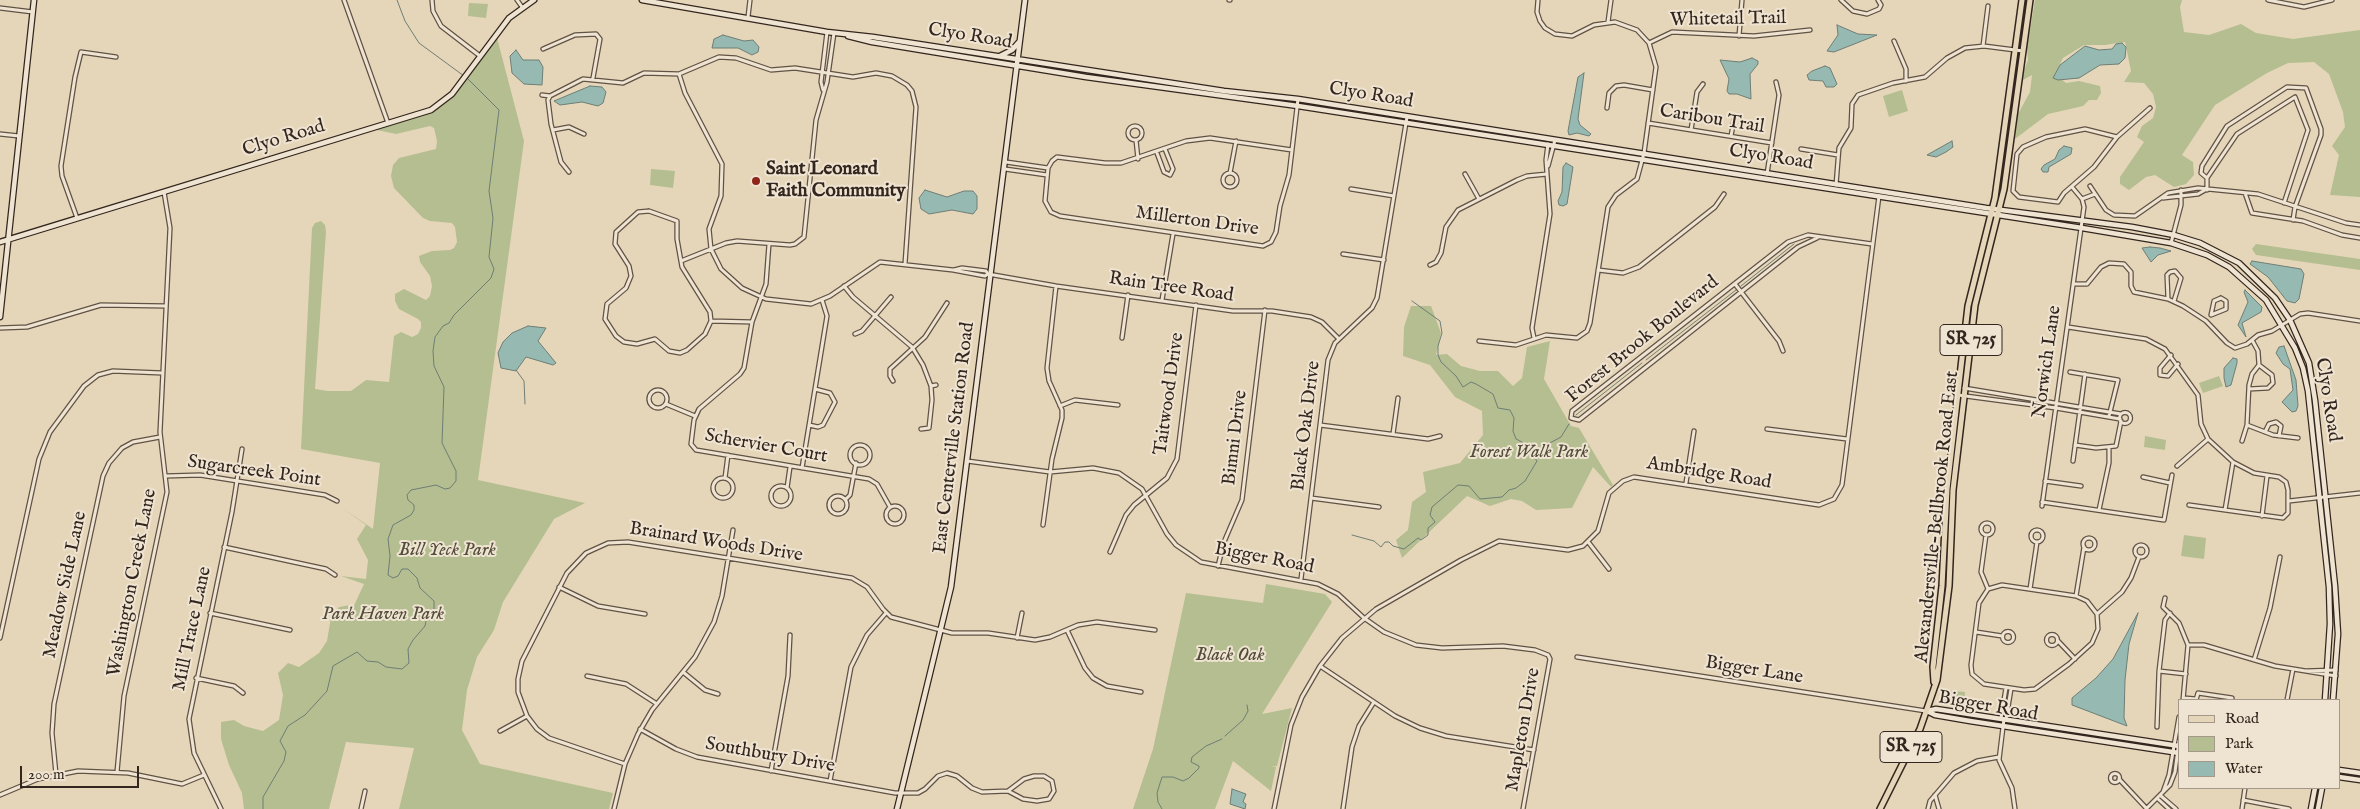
<!DOCTYPE html>
<style>
body{margin:0}
#map{position:relative;width:2360px;height:809px;overflow:hidden;background:#e6d6b9;font-family:"IM FELL English",serif}
canvas{display:block}
.legend{position:absolute;left:2178px;top:699px;width:162px;height:90px;box-sizing:border-box;background:#efe4d2;border:1px solid #a4988a;margin:0;padding:6px 9px;list-style:none;font-size:15px;color:#33261e}
.legend li{display:flex;align-items:center;gap:10px;height:25px}
.legend b{width:25px;border:1px solid #a4988a}
.scale{position:absolute;left:20px;top:766px;width:119px;height:22px;box-sizing:border-box;border:2px solid #33261e;border-top:0;padding-left:6px;font-size:15px;line-height:18px;white-space:nowrap;color:#33261e;-webkit-text-stroke:4px #efe4d2;paint-order:stroke}
</style>
<div id="map">
<canvas width="2360" height="809"></canvas>
<ul class="legend">
<li><b style="height:6px;background:#e6d6b9"></b>Road</li>
<li><b style="height:14px;background:#b4be90"></b>Park</li>
<li><b style="height:14px;background:#96b9b1"></b>Water</li>
</ul>
<div class="scale">200 m</div>
</div>
<script>
const g = document.querySelector('canvas').getContext('2d');
g.lineJoin = 'round';
function fillPath(path, color) { g.fillStyle = color; g.fill(path, 'evenodd'); }
const poly = rows => new Path2D(rows.map(r => 'M' + r).join(''));
function stroke(path, color, width, dash) { g.strokeStyle = color; g.lineWidth = width; g.lineCap = dash ? 'butt' : 'round'; g.setLineDash(dash || []); g.stroke(path); }
function drawText(font, color, halo, rows, align = 'center') {
  g.font = font + ' "IM FELL English",serif'; g.lineWidth = 4; g.setLineDash([]); g.textBaseline = 'middle'; g.strokeStyle = halo; g.fillStyle = color; for (const [text, x, y, turn = 0] of rows) {
    g.save(); g.translate(x, y); g.rotate((+turn || 0) * Math.PI / 180); g.textAlign = isNaN(turn) ? turn : align; if (halo) g.strokeText(text, 0, 0); g.fillText(text, 0, 0); g.restore();
  }
}
fillPath(poly([
 [2035,0,2182,0,2180,7,2184,32,2209,35,2241,24,2256,33,2293,39,2360,30,2360,197,2330,195,2339,155,2332,146,2345,127,2343,112,2329,74,2314,62,2288,63,2267,73,2215,105,2182,155,2193,162,2194,175,2186,184,2174,187,2155,175,2146,177,2129,190,2120,184,2120,177,2144,142,2137,137,2142,126,2153,118,2156,107,2153,94,2144,83,2124,82,2131,71,2125,42,2105,45,2084,45,2063,58,2055,74,2066,83,2079,81,2100,86,2101,93,2097,100,2089,100,2083,106,2048,114,2015,139,2018,114,2030,92,2032,75,2023,80,2023,73,2028,60,2027,48],
 [469,3,488,4,486,18,468,16],
 [496,34,524,141,478,480,585,503,554,519,503,602,494,630,477,657,467,690,462,730,480,764,613,793,609,809,399,809,414,748,346,742,329,809,244,809,242,793,229,765,221,739,221,722,234,720,244,726,263,731,279,720,283,695,278,673,288,663,299,667,319,653,327,641,331,617,339,607,351,605,351,612,364,584,341,576,366,579,368,560,357,539,366,525,341,507,373,529,380,463,301,449,312,228,315,223,321,221,325,225,326,232,315,389,328,391,351,391,366,380,389,382,394,336,401,332,412,337,418,334,421,328,421,322,418,319,399,309,395,301,395,294,404,289,426,300,430,296,432,286,430,276,420,262,419,256,432,251,450,250,454,248,457,242,455,227,452,223,430,221,423,218,394,188,391,176,393,165,399,158,436,149,437,141,434,128,430,126,396,134,372,129,423,113,445,100],
 [1902,90,1908,111,1889,117,1883,96],
 [651,169,675,171,673,188,650,185],
 [2256,244,2360,259,2360,270,2256,255,2252,249],
 [1411,306,1431,306,1441,333,1436,355,1447,354,1461,366,1480,371,1498,371,1513,386,1522,378,1527,347,1550,341,1544,379,1571,426,1579,428,1613,485,1611,487,1593,467,1572,508,1536,510,1522,501,1511,499,1490,506,1467,496,1402,558,1396,540,1408,530,1412,502,1426,492,1423,472,1460,463,1483,435,1482,411,1455,397,1430,365,1403,356,1404,327],
 [2219,376,2223,386,2203,393,2199,383],
 [2145,436,2166,440,2165,450,2144,447],
 [2184,535,2206,538,2204,559,2181,556],
 [1266,584,1325,594,1332,602,1262,714,1292,708,1277,766,1270,767,1276,767,1271,791,1233,761,1215,809,1133,809,1153,749,1186,593,1263,603],
 [1944,690,1965,692,1964,703,1943,701]
]), '#b4be90');
const water = poly([
 [1837,25,1858,34,1877,35,1834,52,1827,51,1838,35,1837,25],
 [723,35,744,41,753,40,759,47,758,52,752,55,738,48,712,48,714,39,723,35],
 [2122,43,2126,47,2125,58,2119,64,2100,65,2079,78,2058,80,2053,78,2060,65,2085,46,2099,50,2112,49,2116,44,2122,43],
 [516,50,523,60,539,60,543,67,542,85,524,84,512,73,510,56,516,50],
 [1752,58,1758,61,1758,64,1750,74,1751,99,1737,94,1729,94,1727,91,1729,79,1720,60,1740,62,1752,58],
 [1825,66,1830,68,1837,84,1834,87,1826,87,1823,81,1809,80,1807,75,1812,71,1825,66],
 [1584,73,1578,119,1580,125,1591,134,1589,136,1577,133,1569,135,1568,131,1578,77,1584,73],
 [590,86,602,87,606,92,603,103,598,106,582,102,560,105,554,101,590,86],
 [1952,141,1953,147,1946,152,1936,157,1927,155,1952,141],
 [2064,146,2072,148,2071,154,2049,167,2048,172,2043,172,2041,169,2044,165,2055,159,2059,150,2064,146],
 [1566,163,1573,167,1567,204,1563,206,1559,205,1558,201,1562,192,1563,167,1566,163],
 [925,190,947,197,964,191,973,191,977,196,977,209,973,214,952,210,929,214,921,209,919,198,925,190],
 [2150,247,2160,248,2171,251,2158,255,2151,262,2142,248,2150,247],
 [2252,261,2301,269,2304,274,2299,299,2295,303,2287,301,2268,277,2250,264,2252,261],
 [2245,290,2262,307,2261,312,2242,323,2246,337,2238,325,2248,302,2244,292,2245,290],
 [528,326,546,328,538,341,556,363,553,365,526,357,516,371,501,368,498,353,503,342,512,333,528,326],
 [2284,346,2296,380,2298,406,2296,411,2292,412,2282,402,2293,390,2290,369,2283,364,2276,353,2279,347,2284,346],
 [2233,358,2237,359,2237,363,2231,385,2226,387,2224,378,2224,368,2233,358],
 [2138,613,2129,644,2125,680,2124,718,2127,726,2072,705,2072,698,2096,678,2113,659,2138,613],
 [1232,789,1246,794,1243,802,1246,804,1245,809,1230,804,1232,789]
]);
fillPath(water, '#96b9b1');
stroke(water, '#6e7e76', 1);
stroke(poly([
 [397,0,405,21,419,43,464,76],
 [1741,286,1794,244],
 [1646,360,1736,290],
 [516,370,524,381,525,404],
 [1576,415,1642,363],
 [1538,458,1548,444,1561,437,1569,424],
 [1352,535,1374,541,1381,547,1385,542,1389,542,1393,546,1404,549,1418,538,1421,540,1428,535,1428,528,1435,522,1430,515,1432,507,1458,485,1469,486,1480,499,1502,497,1509,490,1516,488,1525,481,1537,461,1522,442,1516,439,1513,431,1514,418,1510,410,1498,408,1493,394,1476,384,1471,382,1463,387,1456,376,1441,362,1438,355,1438,346,1442,333,1440,321,1412,301],
 [1225,736,1243,720,1248,711,1247,705],
 [263,809,263,797,284,761,286,752,280,741,288,726,305,715,327,691,333,666,357,652,367,661,378,662,386,667,402,669,409,663,408,649,413,640,425,626,427,616,434,611,434,601,420,588,417,578,408,569,402,569,398,576,393,578,388,575,390,556,388,539,393,525,411,515,414,510,414,505,408,500,407,495,411,490,436,485,445,489,450,488,456,481,456,471,442,443,444,387,434,366,433,351,435,337,443,326,449,323,454,315,491,278,494,269,489,257,493,218,489,191,499,110,467,78],
 [1162,809,1158,802,1157,793,1162,777,1173,777,1183,781,1189,778,1199,768,1199,766,1191,762,1192,757,1206,746,1222,739]
]), '#6e7e76', 1);
const street = poly([
 [344,0,388,123],
 [432,0,433,11,441,26,480,56],
 [517,0,522,7],
 [1229,0,1230,0],
 [1841,0,1853,11,1867,14,1879,9,1881,5,1878,0],
 [2268,0,2304,7,2332,0],
 [0,8,33,12],
 [748,17,750,0],
 [1608,22,1611,0],
 [1739,36,1742,0],
 [1894,41,1906,69,1906,81],
 [1649,43,1672,32,1754,36,1810,30],
 [1983,46,1988,6],
 [543,49,575,35,596,34,600,39,593,78],
 [679,74,685,93,722,164,721,196,709,229,711,249,721,269,742,288,766,299,811,304,830,296,880,262,953,270,985,276,988,274],
 [823,90,821,82,827,32],
 [542,95,550,96,583,79,623,83,644,73,679,74,719,57,736,58,771,70,795,68,853,77,876,73,892,76,907,85,912,91,916,107,905,264],
 [550,96,548,100,551,124,561,162,569,172],
 [1607,108,1609,93,1616,86,1624,85,1653,90],
 [1648,123,1772,143],
 '1128 133a7 7 0 1 1 14 0a7 7 0 1 1-14 0Z',
 [553,130,569,127,584,134],
 [1691,130,1697,92,1703,84],
 [0,134,19,136],
 [1731,136,1734,120],
 [2117,137,2085,129,2046,137,2023,147,2017,154,2013,191,2019,197,2058,202,2064,193,2094,167,2117,137,2150,108],
 [1136,140,1138,159],
 [1801,149,1838,155],
 [1292,150,1210,138,1186,141,1121,163,1105,163,1057,157,1052,161,1048,168,1045,201,1051,212,1060,216,1263,246,1271,242,1276,232,1280,206,1289,175,1292,150,1298,99],
 [1157,153,1164,172,1170,175,1173,169,1165,149],
 [1006,162,1048,168],
 [1548,166,1555,140],
 [1005,169,1047,175],
 [1230,173,1236,141],
 '1223 180a7 7 0 1 1 14 0a7 7 0 1 1-14 0Z',
 [1465,174,1479,199],
 [1767,174,1779,95,1776,82],
 [2207,178,2201,173,2202,166,2227,126,2287,87,2306,88,2321,129,2321,135,2295,207,2293,220],
 [1836,185,1839,148,1851,128,1852,104,1858,95,1893,83,1925,77,1947,58,1965,48,1984,46,2023,51],
 [2090,186,2106,210,2114,215,2135,216,2168,193,2198,188,2258,194,2346,223,2360,225],
 [1351,189,1394,196],
 [2207,190,2207,178,2237,134,2295,97,2308,130,2284,203],
 [2245,193,2252,213,2303,221,2342,235,2360,238],
 [2163,198,2198,194,2205,190],
 [2082,199,2095,194],
 [649,211,677,221,677,239,682,267,710,312,711,321,705,334,687,350,680,353,669,351,655,339,637,344,624,342,616,336,605,319,607,304,626,288,631,276,629,266,615,244,616,232,638,212,649,211],
 [77,218,62,176,61,166,75,77,81,52,116,57],
 [1817,238,1798,247,1579,420,1571,418,1572,411,1788,242,1808,235,1872,244],
 [2171,243,2181,205,2181,190],
 [769,244,766,284,752,322,744,368,740,374,699,409,694,420,691,444,696,450,869,479,877,484,890,507],
 [1343,254,1384,260],
 [681,261,726,243,737,241,790,245,795,244,804,237,816,120,827,82,834,33],
 [1430,265,1436,262,1441,253,1446,227,1458,210,1517,180,1527,176,1547,174],
 [954,270,962,268,986,271,988,274,1056,286,1233,311,1272,311,1311,317,1322,322,1339,339],
 [1598,270,1623,273,1639,267,1715,207,1724,194],
 [1735,284,1779,341,1783,351],
 [2073,284,2087,284,2101,267,2109,263,2124,264,2131,272,2131,286,2134,292,2168,299,2183,306,2206,321,2227,343,2235,348,2247,344,2258,335,2272,331,2300,314,2308,313,2360,321],
 [844,286,853,297,912,347,923,365,931,386,932,400,929,428,921,429],
 [2221,298,2226,301,2226,309,2211,315,2214,301,2221,298],
 [2168,299,2167,275,2170,272,2175,271,2181,278,2174,301],
 [1162,300,1173,234],
 [711,321,752,322],
 [2068,327,2146,339,2165,349,2198,395,2201,424,2208,439,2233,462,2254,473,2279,477,2286,482,2288,490,2288,513,2283,518,2189,505],
 [0,328,27,327,101,305,166,306],
 [855,334,862,331,891,297],
 [1122,338,1128,295],
 [1534,338,1532,328,1550,214,1546,160,1548,144],
 [2252,340,2258,351,2259,365,2252,374,2249,385,2247,425,2273,435,2298,438],
 [1479,341,1516,345,1546,335,1577,338,1587,331,1590,323,1608,207,1616,195,1637,179,1644,153,1656,67,1649,43,1637,30,1615,22,1594,25,1572,36,1555,34,1545,28,1540,21,1537,12,1538,0],
 [2171,355,2160,368,2160,375,2168,376,2178,364],
 [2070,372,2118,380,2109,416],
 [893,381,890,376,890,369,925,337,947,303],
 [931,386,936,385],
 [1964,388,2121,414],
 [2249,389,2268,388,2273,383,2272,375,2259,365],
 '649 399a9 9 0 1 1 18 0a9 9 0 1 1-18 0Z',
 [1958,395,2056,408,2120,419],
 [666,404,695,416],
 [1060,406,1075,400,1118,405],
 '2119.5 418a5.5 5.5 0 1 1 11 0a5.5 5.5 0 1 1-11 0Z',
 [809,425,818,427,823,425,835,402,830,393,815,389],
 [1320,425,1428,439,1440,436],
 [1767,429,1847,439],
 [2265,432,2269,424,2276,422,2281,426,2279,436],
 [1393,434,1398,398],
 [2242,441,2247,425],
 [2075,445,2096,448,2116,446,2121,421],
 '850 455a10 10 0 1 1 20 0a10 10 0 1 1-20 0Z',
 [967,461,1050,472,1093,468,1119,473,1142,489,1167,534,1176,545,1201,562,1318,584,1338,594,1364,618,1384,632,1416,645,1442,648,1503,646,1535,650,1548,655,1550,659,1523,809],
 [2073,461,2085,374],
 [2177,466,2208,439],
 [802,468,827,316,822,300],
 [166,476,200,475,325,495,337,501],
 [2143,477,2170,483],
 [725,478,728,455],
 '713 488a10 10 0 1 1 20 0a10 10 0 1 1-20 0Z',
 [2045,481,2081,486],
 [1686,483,1694,431],
 '771 496a10 10 0 1 1 20 0a10 10 0 1 1-20 0Z',
 [787,488,790,467],
 '829 505a9 9 0 1 1 18 0a9 9 0 1 1-18 0Z',
 [1311,498,1379,507],
 [846,499,850,495,856,463],
 [2289,501,2360,493],
 [2042,502,2164,520,2172,475],
 '886 515a9 9 0 1 1 18 0a9 9 0 1 1-18 0Z',
 [2042,506,2084,207,2082,199,2072,187],
 [2099,510,2109,463,2109,448],
 [2225,510,2233,462],
 [2262,516,2267,476],
 '1981 529a6 6 0 1 1 12 0a6 6 0 1 1-12 0Z',
 [1043,525,1052,459,1062,418,1062,410,1049,381,1047,368,1056,286],
 '2031 536a6 6 0 1 1 12 0a6 6 0 1 1-12 0Z',
 [1986,535,1981,572,1988,589],
 '2083 544a6 6 0 1 1 12 0a6 6 0 1 1-12 0Z',
 [1589,543,1609,569],
 '2135 551a6 6 0 1 1 12 0a6 6 0 1 1-12 0Z',
 [224,547,326,569,335,575],
 [1110,552,1126,515,1134,505,1167,478,1177,459,1196,305],
 [1218,566,1224,542,1242,500,1265,310],
 [1301,579,1328,360,1335,343,1372,308,1377,298,1407,117],
 [2002,585,2076,596,2087,601,2097,614,2098,629,2092,643,2069,664,2035,689,2024,690,1984,684,1972,674,1971,665,1979,603,1988,589,2002,585],
 [559,587,598,606,645,614],
 [2030,589,2037,542],
 [2076,596,2084,547],
 [2165,598,2163,607,2179,623,2188,645,2183,700],
 [210,613,290,630],
 [2097,614,2122,592,2131,578,2139,557],
 [1067,630,1085,668,1093,678,1107,686,1141,692],
 '2002.5 637a5.5 5.5 0 1 1 11 0a5.5 5.5 0 1 1-11 0Z',
 [1976,632,2002,636],
 '2046.5 640a5.5 5.5 0 1 1 11 0a5.5 5.5 0 1 1-11 0Z',
 [0,638,39,459,50,432,84,386,98,375,113,371,162,373],
 [1017,638,1022,613],
 [2058,641,2075,659],
 [2188,645,2204,645,2275,666,2336,676],
 [1577,657,1926,711],
 [2254,660,2270,608,2280,557],
 [1320,666,1395,716,1420,728,1446,736,1534,750],
 [2159,671,2186,674],
 [2306,671,2336,670],
 [683,672,705,690,718,694],
 [587,676,626,684,657,704],
 [196,678,234,686,243,693],
 [2184,698,2196,699],
 [2196,700,2198,693,2232,698,2231,700],
 [2287,700,2293,669],
 [2001,718,2006,688],
 [2004,719,1999,760,2012,788,2015,809],
 [2006,719,2011,689],
 [2157,727,2159,671,2165,620,2170,613],
 [640,729,676,749,697,757,895,793,918,793,925,789,938,776,947,773,957,776,972,788,982,792,1008,791],
 [500,731,527,716],
 [625,764,549,738,537,729,527,716,518,692,518,679,522,661,567,573,586,553,608,543,628,542,852,578,867,587,883,609,891,617,952,633,988,633,1035,640,1050,637,1078,625,1097,622,1155,630],
 [771,771,788,676,790,635],
 [117,772,124,696,167,492,160,432,170,228,164,192],
 '2110.5 778a4.5 4.5 0 1 1 9 0a4.5 4.5 0 1 1-9 0Z',
 [56,774,52,733,54,704,103,476,109,463,122,448,133,442,160,437],
 [1034,776,1044,776,1052,781,1054,791,1049,799,1037,801,1023,799,1008,791,1024,779,1034,776],
 [2119,779,2147,809],
 [830,781,851,667,867,635,886,613],
 [2163,792,2169,775,2179,717],
 [0,795,38,779,78,771,128,773,182,784,204,775],
 [1935,795,1939,809],
 [2161,796,2176,809],
 [2158,799,2169,809],
 [2243,800,2289,809],
 [221,809,194,753,189,719,232,512,242,449],
 [361,809,365,791],
 [614,809,625,764,638,734,652,710,695,657,714,622,722,596,733,530],
 [1274,809,1291,725,1302,697,1320,666,1342,638,1376,609,1461,560,1499,541,1568,550,1583,546,1598,531,1609,493,1623,481,1634,477,1819,505,1834,499,1842,485,1879,196],
 [1343,809,1352,747,1359,726,1374,702],
 [1928,809,1930,801,1954,773,1977,761,1999,757],
 [2146,809,2170,785,2175,772,2179,741],
 [2242,809,2245,788]
]);
const secondary = poly([
 [642,0,827,32,873,37,1224,91,1298,99,1986,208,2132,227,2174,235,2200,243,2239,263,2275,298,2290,320,2309,363,2315,400,2335,586,2338,634,2333,700],
 [848,36,872,42,1086,77,1298,106,2082,228,2171,243,2207,255,2229,267,2266,300,2295,348,2303,368,2308,391,2329,587,2330,624,2325,700],
 [1000,56,1012,50,1019,42],
 [0,242,431,110,452,94,509,18,534,0],
 [0,317,34,0],
 [1927,711,1935,715,1970,721,2179,753],
 [1927,711,1936,709,2179,746],
 [2339,770,2360,773],
 [2339,777,2360,780],
 [897,809,951,587,1025,0],
 [2311,809,2315,788],
 [2318,809,2322,788]
]);
const primary = poly([
 [1934,682,1933,667,1942,586,1947,489,1968,306,1995,198,2022,0],
 [1880,809,1920,729,1937,680,1949,586,1953,490,1975,305,2004,189,2030,0]
]);
stroke(street, '#605245', 5.5);
stroke(secondary, '#33261e', 7);
stroke(primary, '#33261e', 8);
stroke(street, '#efe4d2', 3);
stroke(secondary, '#efe4d2', 4.5);
stroke(primary, '#e6d6b9', 5);
for (const [x, y, r, color] of [
 [756,181,5,"#8f2418"]
]) { const dot = new Path2D(); dot.arc(x, y, r, 0, 2 * Math.PI); g.fillStyle = color; g.fill(dot); stroke(dot, '#efe4d2', 2); }
for (const [x, y, w] of [
 [1971,340,62],
 [1911,747,62]
]) { const box = new Path2D(); box.roundRect(x - w / 2, y - 15.5, w, 31, 4); g.fillStyle = '#efe4d2'; g.fill(box); stroke(box, '#33261e', 1); }
drawText('bold 18px', '#33261e', null, [
 ["SR 725",1971,340],
 ["SR 725",1911,747]
]);
drawText('19px', '#33261e', '#efe4d2', [
 ["Whitetail Trail",1728,20,-1],
 ["Clyo Road",970,37,9],
 ["Clyo Road",1371,96,9],
 ["Caribou Trail",1712,120,9],
 ["Clyo Road",284,139,-17],
 ["Clyo Road",1771,158,9],
 ["Millerton Drive",1197,222,8],
 ["Rain Tree Road",1171,288,8],
 ["Forest Brook Boulevard",1643,340,-39],
 ["Norwich Lane",2048,362,-82],
 ["Taitwood Drive",1170,394,-82],
 ["Clyo Road",2327,400,81],
 ["Black Oak Drive",1307,426,-83],
 ["East Centerville Station Road",955,438,-83],
 ["Bimni Drive",1236,438,-83],
 ["Schervier Court",766,447,10],
 ["Sugarcreek Point",254,472,8],
 ["Ambridge Road",1709,474,9],
 ["Alexandersville-Bellbrook Road East",1938,517,-84],
 ["Brainard Woods Drive",716,543,9],
 ["Bigger Road",1264,559,11],
 ["Washington Creek Lane",133,583,-79],
 ["Meadow Side Lane",66,585,-78],
 ["Mill Trace Lane",193,629,-78],
 ["Bigger Lane",1754,671,9],
 ["Bigger Road",1988,707,10],
 ["Mapleton Drive",1524,730,-80],
 ["Southbury Drive",770,756,10]
]);
drawText('bold 19px', '#33261e', '#efe4d2', [
 ["Saint Leonard",766,170],
 ["Faith Community",766,192]
], 'left');
drawText('italic 19px', '#534c3a', '#efe4d2', [
 ["Forest Walk Park",1529,453],
 ["Bill Yeck Park",447,551],
 ["Park Haven Park",383,615],
 ["Black Oak",1230,656]
]);
</script>
